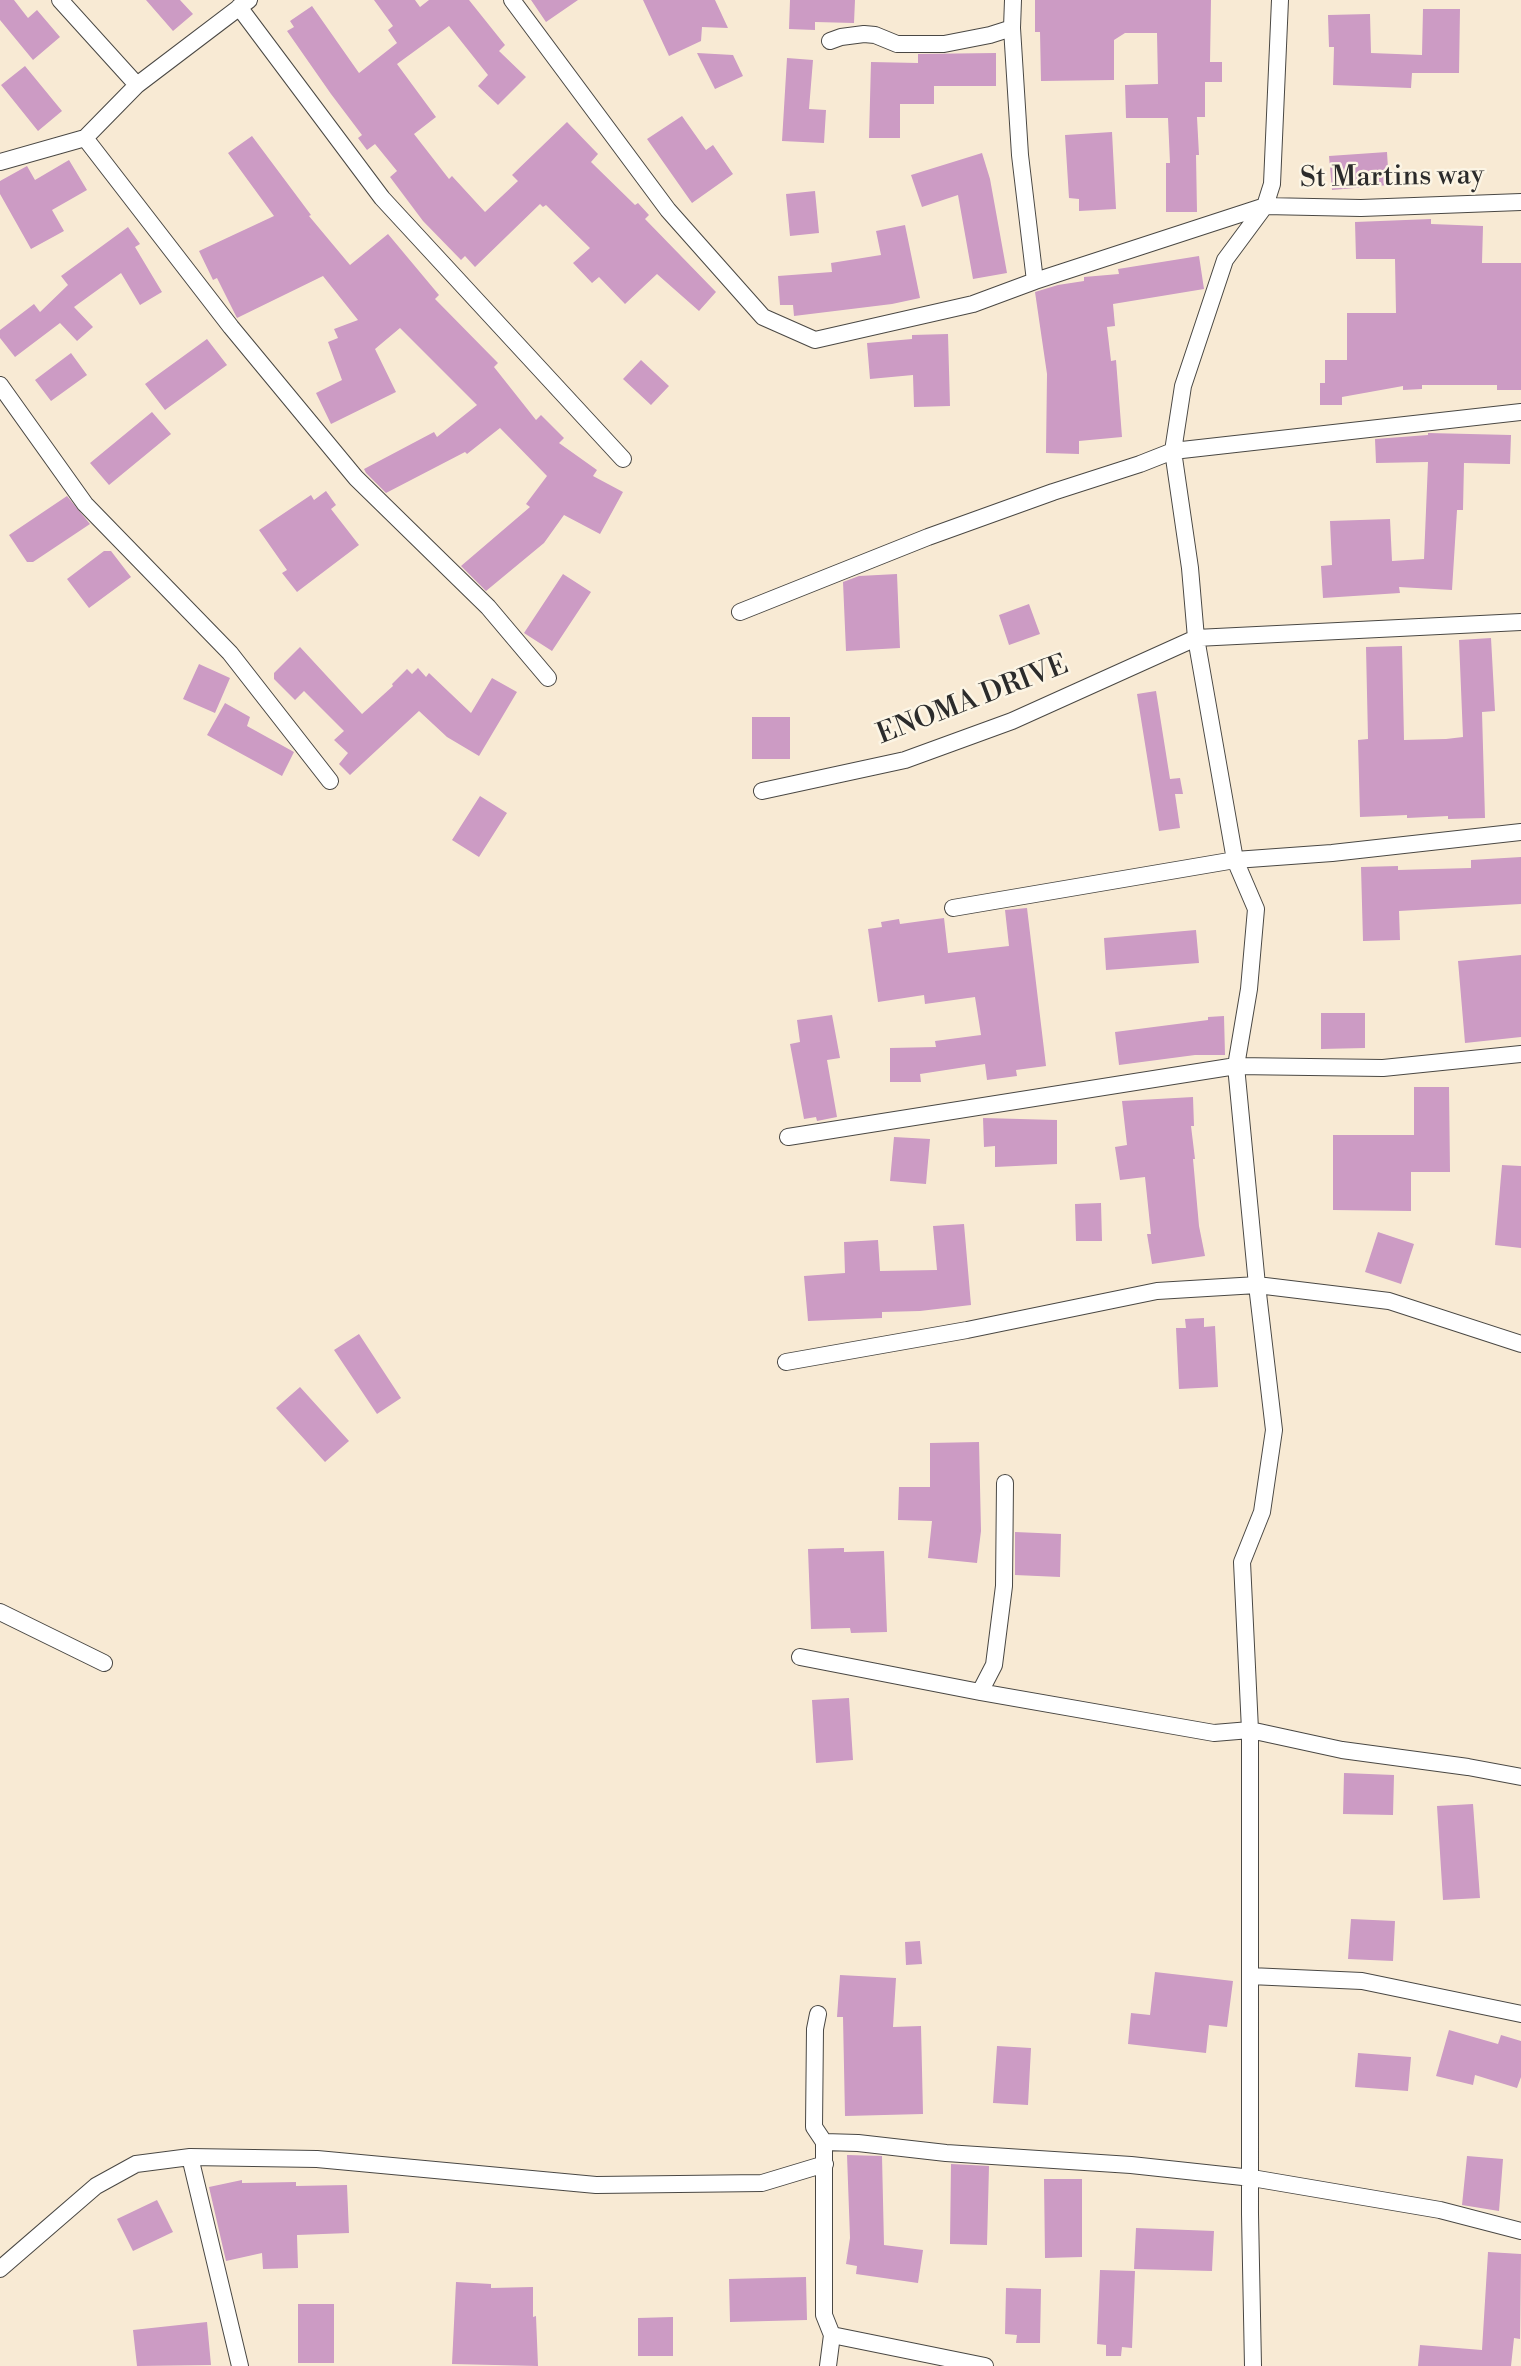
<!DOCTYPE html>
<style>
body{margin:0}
canvas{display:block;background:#f8ead4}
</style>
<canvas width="1521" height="2366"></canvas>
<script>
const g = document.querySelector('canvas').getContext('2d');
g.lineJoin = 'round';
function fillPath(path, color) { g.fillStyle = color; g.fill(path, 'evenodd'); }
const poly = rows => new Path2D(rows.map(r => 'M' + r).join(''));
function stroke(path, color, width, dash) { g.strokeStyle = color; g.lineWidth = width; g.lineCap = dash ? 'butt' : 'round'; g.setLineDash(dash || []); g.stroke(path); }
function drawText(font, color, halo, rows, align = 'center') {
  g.font = font + ' "Libre Bodoni",serif'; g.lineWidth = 5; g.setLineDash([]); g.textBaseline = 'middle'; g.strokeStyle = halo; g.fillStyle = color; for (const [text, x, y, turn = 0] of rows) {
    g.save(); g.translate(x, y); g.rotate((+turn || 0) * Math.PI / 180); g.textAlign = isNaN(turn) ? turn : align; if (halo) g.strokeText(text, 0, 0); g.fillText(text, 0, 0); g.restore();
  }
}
fillPath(poly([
 [0,0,14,0,28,18,37,10,60,37,33,60,0,20],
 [146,0,180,0,193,14,173,31],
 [374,0,415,0,420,7,429,0,469,0,505,45,499,51,526,77,498,105,478,86,488,75,449,26,397,64,436,117,414,134,449,179,452,176,485,212,518,181,512,175,567,122,598,154,591,162,635,205,638,203,649,215,645,219,716,292,699,311,657,274,625,304,599,277,592,283,573,263,590,248,546,205,543,207,540,204,475,267,465,256,461,260,423,221,390,177,397,171,375,144,367,150,358,138,362,135,331,94,287,31,294,27,290,21,312,6,359,73,397,43,388,30,393,26],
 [531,0,578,0,546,22],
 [643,0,715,0,728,28,702,27,701,41,669,56],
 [790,0,855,0,854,23,815,22,815,30,789,29],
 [1035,0,1211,0,1210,62,1222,62,1222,82,1205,82,1205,117,1197,117,1199,155,1196,155,1197,212,1166,212,1166,163,1170,163,1168,118,1126,118,1125,85,1158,84,1157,33,1125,33,1114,40,1114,80,1041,81,1040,32,1035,32],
 [1423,9,1460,9,1459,73,1412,73,1411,88,1333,85,1334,47,1329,47,1328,15,1370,14,1371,53,1422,55],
 [697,53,733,55,743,76,715,89],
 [996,53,996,86,934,86,934,104,900,104,900,138,869,138,871,62,918,63,918,54],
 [787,58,813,60,809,109,826,110,824,143,782,141],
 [25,66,62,111,38,131,1,85],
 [682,116,706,150,713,145,733,174,692,203,647,139],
 [1112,132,1116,209,1079,211,1079,199,1069,198,1065,135],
 [252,136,311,215,309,216,350,265,388,234,439,295,435,299,498,363,494,367,536,420,541,415,564,438,559,443,597,470,593,476,623,492,600,534,564,515,544,543,486,591,461,566,530,507,526,504,547,476,500,428,467,454,465,452,386,493,366,473,364,469,434,432,437,437,477,405,400,328,375,349,396,392,331,424,316,393,342,380,328,342,338,338,334,329,358,320,323,276,237,318,217,278,213,280,199,251,274,216,228,153],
 [1387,152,1389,185,1332,190,1329,156],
 [982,153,990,179,1007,273,973,279,958,195,922,207,911,175],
 [69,160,87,190,52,210,64,231,31,249,0,194,0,181,27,166,35,180],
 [815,191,819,233,790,236,786,194],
 [1431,219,1431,224,1483,226,1482,263,1521,263,1521,390,1497,390,1497,385,1422,385,1422,389,1403,390,1403,386,1342,397,1342,405,1320,405,1320,383,1325,383,1325,360,1347,360,1347,313,1396,313,1395,259,1356,259,1355,222],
 [905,225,920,298,892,304,794,316,793,305,780,305,778,276,832,272,831,263,881,255,876,231],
 [128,227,140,244,135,247,162,292,140,305,121,273,74,307,93,327,77,341,60,323,15,357,0,338,0,330,34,304,40,312,68,285,61,276],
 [1199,256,1204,289,1113,304,1115,326,1107,327,1111,361,1116,360,1122,437,1079,441,1079,454,1046,453,1047,374,1035,292,1058,285,1084,281,1084,277,1119,274,1118,269],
 [948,334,950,406,914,407,913,375,870,379,867,343,912,339,912,335],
 [207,339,227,365,165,410,145,384],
 [71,353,87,375,51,401,35,380],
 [641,360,669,386,651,405,623,379],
 [152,412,171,434,109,485,90,463],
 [1428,433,1511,435,1510,464,1464,463,1463,510,1457,510,1452,590,1399,587,1400,593,1323,598,1321,566,1332,565,1330,521,1390,519,1392,561,1424,559,1428,462,1376,463,1375,439,1428,435],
 [326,491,336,505,331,509,359,545,297,592,282,573,287,570,259,530,311,495,314,500],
 [67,496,90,524,33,562,27,562,9,535],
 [104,551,111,551,131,577,89,608,67,579],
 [563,574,591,592,552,651,524,633],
 [897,574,900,648,846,651,843,582,859,576],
 [1029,604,1040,634,1009,645,999,615],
 [1491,638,1495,711,1482,712,1485,818,1448,819,1448,816,1407,818,1407,815,1360,817,1358,740,1368,739,1366,647,1402,646,1404,740,1446,739,1463,737,1459,640],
 [300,647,362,714,393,686,392,684,407,669,412,674,418,668,426,677,429,673,471,713,492,678,517,692,479,756,447,737,419,711,350,775,339,764,348,753,334,740,344,731,304,691,295,700,274,679,274,673],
 [199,664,230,678,215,713,183,699],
 [1156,691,1170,779,1180,778,1183,794,1175,794,1180,828,1159,831,1137,694],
 [225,703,250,717,247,726,294,752,282,776,207,735],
 [752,717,790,717,790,759,752,759],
 [480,796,507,813,479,857,452,840],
 [1521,857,1521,904,1399,911,1400,940,1363,941,1361,867,1398,866,1398,870,1471,868,1471,860],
 [1027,908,1046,1066,1016,1070,1017,1076,987,1080,985,1064,920,1074,921,1082,890,1082,890,1048,936,1047,935,1041,981,1035,975,997,925,1004,924,995,878,1002,868,929,882,927,881,922,899,919,900,924,944,918,948,953,1009,946,1005,910],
 [1196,930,1199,963,1106,970,1104,938],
 [1521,955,1521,1037,1465,1043,1458,961],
 [1321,1013,1365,1013,1365,1048,1321,1049],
 [832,1015,840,1058,827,1060,837,1117,817,1121,816,1117,804,1119,790,1044,800,1042,797,1020],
 [1224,1016,1225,1055,1195,1055,1119,1065,1115,1032,1208,1020,1208,1017],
 [1414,1087,1449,1087,1450,1172,1411,1172,1411,1211,1333,1210,1333,1135,1414,1135],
 [1193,1097,1194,1126,1191,1126,1195,1159,1193,1159,1199,1226,1205,1256,1152,1264,1147,1234,1151,1234,1145,1177,1120,1180,1115,1147,1127,1145,1122,1101],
 [983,1118,1057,1120,1057,1164,995,1167,995,1146,984,1147],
 [894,1137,930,1139,926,1184,890,1181],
 [1502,1165,1521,1166,1521,1248,1495,1245],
 [1101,1203,1102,1241,1076,1241,1075,1204],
 [964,1224,971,1305,920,1311,882,1312,882,1318,808,1321,804,1276,845,1273,844,1242,878,1240,880,1271,937,1270,933,1226],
 [1378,1232,1414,1244,1401,1284,1365,1272],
 [1204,1318,1204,1327,1215,1326,1218,1387,1179,1389,1176,1328,1186,1328,1185,1319],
 [359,1334,401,1398,377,1414,334,1350],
 [300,1387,349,1441,325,1462,276,1408],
 [979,1442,981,1531,977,1563,928,1558,932,1521,898,1520,899,1487,930,1487,930,1443],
 [1015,1532,1061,1534,1060,1577,1015,1575],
 [844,1548,844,1552,884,1551,887,1632,851,1633,850,1628,811,1629,808,1549],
 [849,1698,853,1760,816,1763,812,1700],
 [1344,1773,1394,1775,1393,1815,1343,1814],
 [1473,1804,1480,1898,1443,1900,1437,1806],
 [1351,1919,1395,1921,1393,1961,1348,1959],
 [920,1941,922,1964,906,1965,905,1942],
 [1155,1972,1233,1981,1227,2027,1209,2025,1206,2053,1128,2044,1131,2013,1150,2015],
 [840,1975,896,1978,893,2027,921,2026,923,2114,845,2116,843,2017,837,2017],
 [1449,2030,1498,2044,1501,2035,1521,2041,1521,2077,1517,2088,1475,2075,1473,2085,1436,2076],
 [997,2046,1031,2048,1028,2105,993,2103],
 [1358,2053,1411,2057,1408,2091,1355,2087],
 [847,2155,882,2156,884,2245,923,2250,918,2283,856,2274,857,2266,846,2264,850,2238],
 [1467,2156,1503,2159,1499,2211,1462,2205],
 [951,2164,989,2166,987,2245,950,2244],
 [1044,2179,1082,2179,1082,2257,1045,2258],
 [242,2180,242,2183,296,2182,296,2186,347,2185,349,2233,297,2235,298,2268,263,2269,262,2253,226,2261,209,2187],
 [157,2200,173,2232,133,2251,117,2219],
 [1136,2228,1214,2231,1212,2271,1134,2269],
 [1488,2252,1521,2254,1520,2339,1514,2338,1511,2366,1418,2366,1420,2345,1482,2350],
 [1100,2270,1135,2271,1132,2348,1122,2347,1121,2356,1106,2356,1106,2345,1097,2344],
 [806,2277,807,2320,730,2322,729,2279],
 [456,2282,491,2284,491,2288,533,2287,533,2317,536,2316,538,2366,452,2364],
 [1006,2288,1041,2289,1040,2343,1016,2343,1017,2335,1005,2334],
 [298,2304,334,2304,334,2363,298,2363],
 [673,2317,673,2356,638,2356,638,2318],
 [207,2322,211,2365,137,2366,133,2330]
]), '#cc9bc4');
const minor = poly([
 [60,0,137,85],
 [512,0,668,210,763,317,815,340,973,304,1035,281,1265,206,1361,208,1521,202],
 [1013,0,1012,28,1020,155,1035,281],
 [239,7,382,198,623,459],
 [830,41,841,37,864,34,875,35,897,44,944,44,990,35,1012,28],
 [85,138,231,327,356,478,488,607,548,678],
 [0,162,85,138,137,85,249,0],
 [0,385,85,504,230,653,330,781],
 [740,612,928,537,1053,492,1140,464,1173,451,1521,412],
 [762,791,905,760,1012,721,1196,638,1521,622],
 [953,908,1235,860,1332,853,1521,832],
 [788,1137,1236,1066,1383,1068,1521,1054],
 [786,1362,967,1330,1157,1291,1257,1285,1389,1301,1521,1344],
 [0,1612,104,1663],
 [800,1657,980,1692,1214,1733,1250,1730,1342,1750,1468,1767,1521,1777],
 [980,1692,994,1665,1004,1586,1005,1483],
 [1250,1976,1362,1981,1521,2014],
 [818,2014,815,2029,814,2127,824,2142,824,2315,832,2335,828,2366],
 [824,2142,858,2143,946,2153,1131,2165,1252,2178,1440,2210,1521,2231],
 [190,2157,240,2366],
 [0,2269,96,2186,136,2164,190,2157,317,2159,596,2185,762,2183,825,2164],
 [832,2335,985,2366],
 [1253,2366,1250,2214,1250,1730,1242,1562,1262,1512,1274,1430,1257,1285,1236,1066,1249,989,1256,909,1235,860,1196,638,1190,568,1173,451,1183,386,1225,260,1265,206,1272,184,1280,0]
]);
stroke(minor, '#4a4844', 18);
stroke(minor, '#fff', 16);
drawText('28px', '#2b2b2b', '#fcf5e5', [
 ["St Martins way",1392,178,-1],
 ["ENOMA DRIVE",973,701,-21]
]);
</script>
